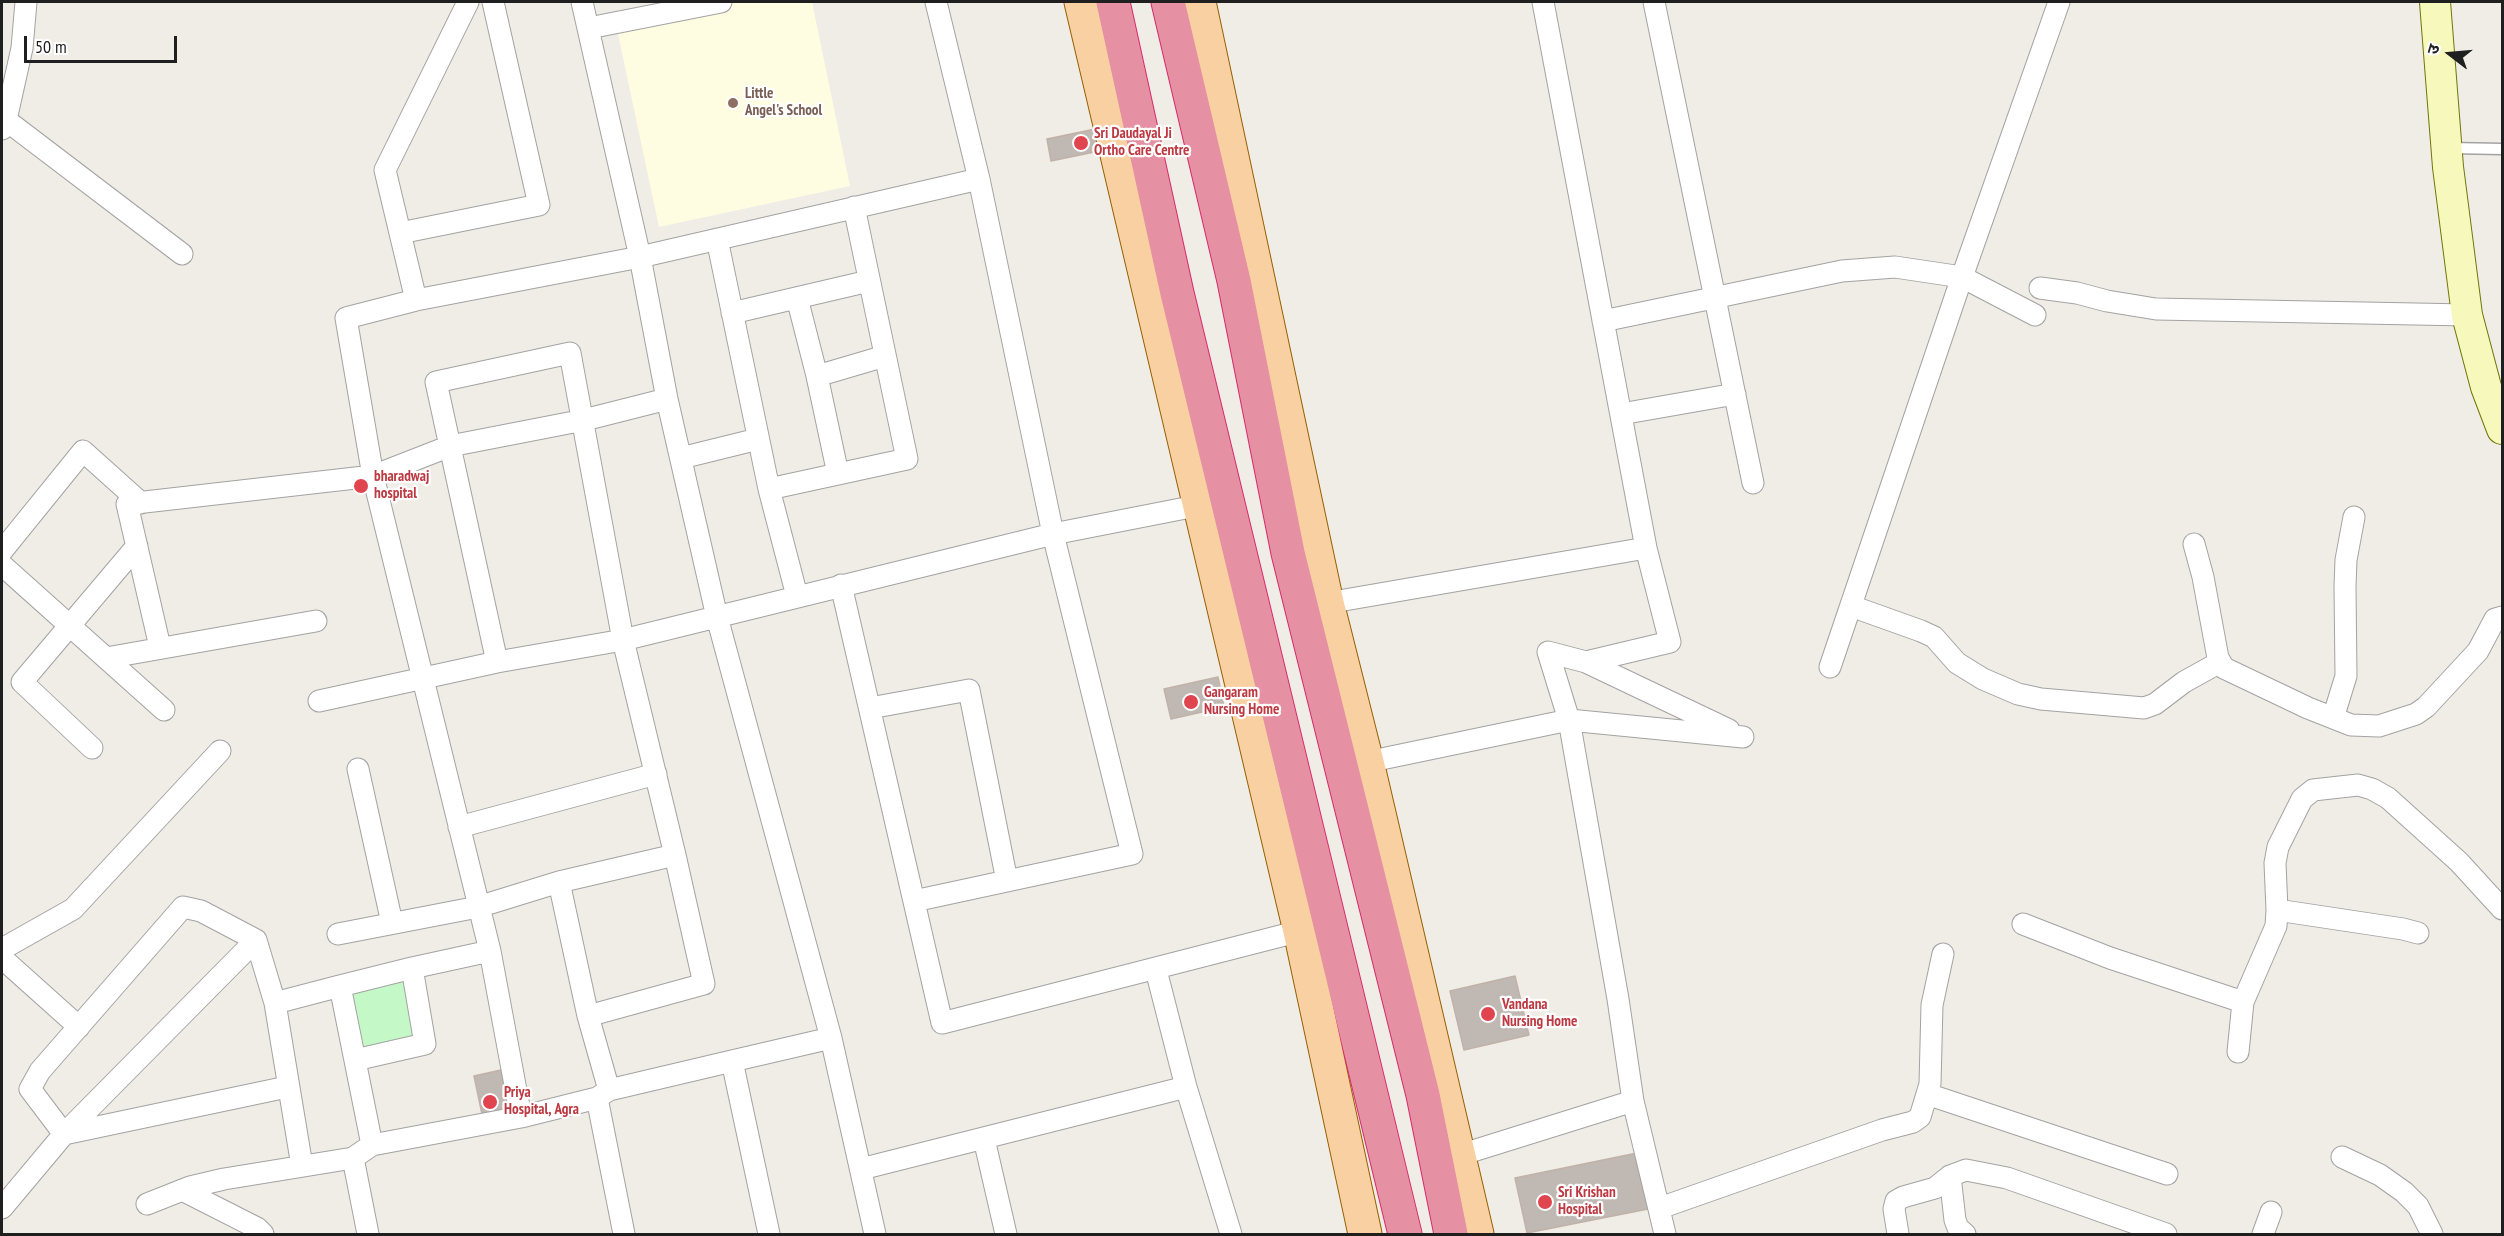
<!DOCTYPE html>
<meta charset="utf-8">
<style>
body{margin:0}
#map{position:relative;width:2504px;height:1236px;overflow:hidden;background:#f0ece6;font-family:"PT Sans Narrow","Noto Sans Devanagari",sans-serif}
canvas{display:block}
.frame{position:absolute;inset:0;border:3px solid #1f1f1f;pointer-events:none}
.north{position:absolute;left:2420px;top:24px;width:60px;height:60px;-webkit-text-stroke:4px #fff;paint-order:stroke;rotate:286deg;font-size:16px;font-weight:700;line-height:24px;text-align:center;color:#1f1f1f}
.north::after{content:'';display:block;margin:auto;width:21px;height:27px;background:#1f1f1f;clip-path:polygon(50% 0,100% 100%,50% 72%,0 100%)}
.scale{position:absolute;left:24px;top:36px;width:153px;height:27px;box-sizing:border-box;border:3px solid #1f1f1f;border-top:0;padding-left:8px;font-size:18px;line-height:21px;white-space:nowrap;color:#1f1f1f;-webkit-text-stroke:4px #fff;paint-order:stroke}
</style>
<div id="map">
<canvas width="2504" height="1236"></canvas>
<div class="frame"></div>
<div class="north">उ</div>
<div class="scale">50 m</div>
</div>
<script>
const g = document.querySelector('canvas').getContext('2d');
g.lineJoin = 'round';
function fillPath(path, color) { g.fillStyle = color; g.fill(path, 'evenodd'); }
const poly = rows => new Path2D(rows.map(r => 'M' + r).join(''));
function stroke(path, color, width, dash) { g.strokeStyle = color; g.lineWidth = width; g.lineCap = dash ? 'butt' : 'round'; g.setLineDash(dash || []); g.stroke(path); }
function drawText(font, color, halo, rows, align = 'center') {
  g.font = font + ' "PT Sans Narrow",sans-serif'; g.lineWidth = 4.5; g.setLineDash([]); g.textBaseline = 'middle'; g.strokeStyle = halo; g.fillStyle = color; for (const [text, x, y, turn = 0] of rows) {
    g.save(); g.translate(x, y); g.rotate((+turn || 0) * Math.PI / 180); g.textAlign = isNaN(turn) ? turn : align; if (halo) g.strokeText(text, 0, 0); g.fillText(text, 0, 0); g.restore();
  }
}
fillPath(poly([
 [706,2,812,2,850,186,659,227,615,20]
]), '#fefde1');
fillPath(poly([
 [406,978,416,1035,361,1048,349,989]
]), '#c5f8c7');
const building = poly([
 [1100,128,1104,150,1051,161,1047,139,1100,128],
 [1218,677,1224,707,1171,719,1164,689,1218,677],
 [1515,976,1529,1035,1464,1050,1450,991,1515,976],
 [501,1070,509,1109,482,1114,474,1076,501,1070],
 [1642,1152,1653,1208,1527,1233,1515,1178,1642,1152]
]);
fillPath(building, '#c0b8b2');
stroke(building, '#c1b2a9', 1.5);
const lane = poly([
 [2450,148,2502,149]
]);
const street = poly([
 [582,2,640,257,667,399,717,617,831,1038,875,1234],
 [1654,2,1753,483],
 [589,28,721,2],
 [6,120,182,254],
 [2,129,6,120,22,48,26,2],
 [400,233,539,205,493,2],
 [717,239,769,489,907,459,854,207],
 [2040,288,2077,293,2107,301,2156,309,2467,315],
 [797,298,817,376,838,474],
 [416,300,385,170,468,2],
 [732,313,869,281],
 [1603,321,1842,271,1895,267,1962,277,2035,315],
 [817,376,885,356],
 [1621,414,1735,394],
 [681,458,758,439],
 [769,489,797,596],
 [2194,544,2203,577,2218,658,2224,668,2308,708,2351,725,2379,726,2416,714,2426,707,2478,651,2495,619,2502,617],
 [2,551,83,451,141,503],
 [2,565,164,710],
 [841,585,942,1023,1300,931],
 [1327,603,1646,548,1543,2],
 [1851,606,1921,631,1934,637,1957,663,1983,679,2018,694,2041,699,2144,708,2155,704,2184,682,2220,662],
 [160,647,127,504,373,476,450,446,584,420,667,399],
 [106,658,316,621],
 [1586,662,1729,730],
 [1830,667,1962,277,2059,2],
 [319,701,497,662,623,640,1053,534,1201,505],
 [870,708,969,690,1007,881],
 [2333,718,2346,676,2345,586,2346,560,2354,517],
 [92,748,22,682,137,546],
 [1367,762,1569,720,1743,737],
 [358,769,392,923],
 [459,827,656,774],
 [559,882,588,1016,609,1090],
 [914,901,1132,854,1053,534,979,179,936,2],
 [2277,910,2403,929,2418,933],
 [2023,924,2110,958,2243,1002],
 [338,934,478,907,559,882,675,855,623,640,570,353,436,382,497,662],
 [2,949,73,909,220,751],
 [2,958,79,1027],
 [1156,970,1186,1087,1231,1234],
 [340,986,412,968],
 [588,1016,704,984,675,855],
 [2238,1052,2243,1002,2276,926,2277,910,2275,863,2278,847,2302,799,2313,790,2358,785,2372,789,2388,798,2459,862,2502,909],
 [355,1060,425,1044,412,968,490,951],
 [732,1061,831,1038],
 [1927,1094,2167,1174],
 [597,1098,609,1090,732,1061,769,1234],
 [1633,1101,1665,1234],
 [521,1117,490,951,373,476,346,318,416,300,640,257,979,179],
 [64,1134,30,1089,40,1071,183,907,201,911,256,940,275,1003],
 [64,1134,287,1087],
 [984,1139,1006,1234],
 [372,1145,521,1117,597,1098,624,1234],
 [1460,1155,1633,1101,1618,999,1569,720,1548,652,1586,662,1670,642,1646,548],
 [2342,1157,2380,1175,2404,1192,2418,1206,2432,1234],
 [302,1166,275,1003,340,986,372,1145,353,1158],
 [861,1169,1186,1087],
 [1950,1176,1955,1220,1958,1228,1965,1234],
 [182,1190,257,1228,263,1234],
 [147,1204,190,1187,224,1179,353,1158,368,1234],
 [2,1208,64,1134,256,940],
 [1660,1208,1882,1130,1913,1122,1920,1117,1930,1084,1932,1005,1943,954],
 [1898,1234,1894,1209,1896,1201,1903,1197,1935,1188,1950,1176,1966,1170,2007,1178,2166,1234],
 [2263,1234,2271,1212]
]);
const secondary = poly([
 [2435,2,2448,167,2467,315,2486,387,2502,429]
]);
const primary = poly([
 [1081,2,1300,931,1365,1234],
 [1199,2,1327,603,1367,762,1477,1234]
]);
const highway = poly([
 [1113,2,1177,293,1405,1234],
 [1168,2,1234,281,1288,553,1423,1095,1451,1234]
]);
stroke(lane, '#a3a3a3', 13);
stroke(street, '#a3a3a3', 23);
stroke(secondary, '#6d7508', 32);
stroke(primary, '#966004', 35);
stroke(highway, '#d62b6c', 35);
stroke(lane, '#fff', 10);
stroke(street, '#fff', 21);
stroke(secondary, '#f7f8bc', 30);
stroke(primary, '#f9d0a2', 33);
stroke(highway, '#e590a3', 33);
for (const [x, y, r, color] of [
 [733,103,6,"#8d6e63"],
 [1081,143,8,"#e0444e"],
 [361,486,8,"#e0444e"],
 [1191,702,8,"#e0444e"],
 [1488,1014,8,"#e0444e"],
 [490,1102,8,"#e0444e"],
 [1545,1202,8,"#e0444e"]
]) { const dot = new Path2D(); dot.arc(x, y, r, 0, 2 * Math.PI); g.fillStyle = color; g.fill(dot); stroke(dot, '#fff', 2); }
drawText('bold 15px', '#785e54', '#fff', [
 ["Little",745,94],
 ["Angel's School",745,111]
], 'left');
drawText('bold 15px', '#be3a42', '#fff', [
 ["Sri Daudayal Ji",1094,134],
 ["Ortho Care Centre",1094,151],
 ["bharadwaj",374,477],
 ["hospital",374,494],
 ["Gangaram",1204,693],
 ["Nursing Home",1204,710],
 ["Vandana",1502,1005],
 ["Nursing Home",1502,1022],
 ["Priya",504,1093],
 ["Hospital, Agra",504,1110],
 ["Sri Krishan",1558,1193],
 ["Hospital",1558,1210]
], 'left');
</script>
